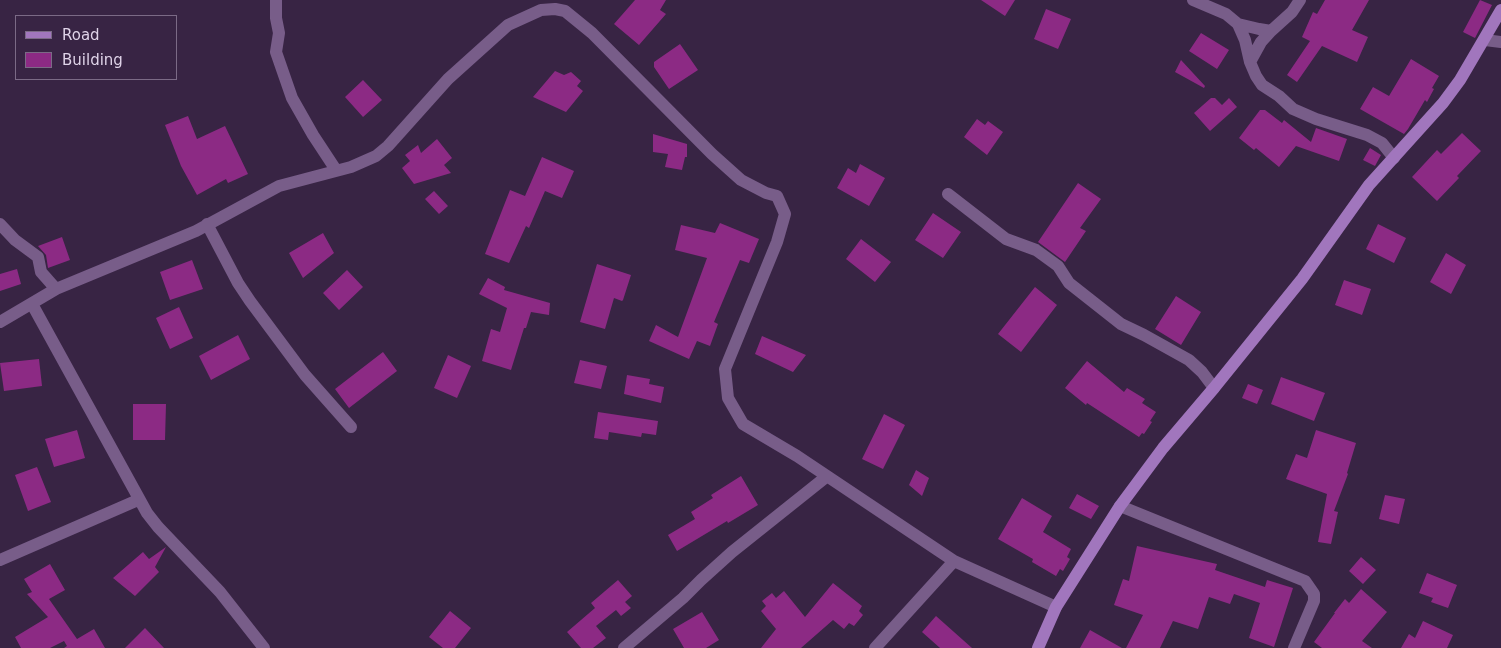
<!DOCTYPE html>
<style>
body{margin:0}
#map{position:relative;width:1501px;height:648px;overflow:hidden;background:#382444;font-family:"DejaVu Sans",sans-serif}
canvas{display:block}
.legend{position:absolute;left:15px;top:15px;width:162px;height:65px;box-sizing:border-box;background:#382444;border:1px solid #7b6a86;margin:0;padding:6px 9px;list-style:none;font-size:15px;color:#dfd3e8}
.legend li{display:flex;align-items:center;gap:10px;height:25px}
.legend b{width:25px;border:1px solid #7b6a86}
</style>
<div id="map">
<canvas width="1501" height="648"></canvas>
<ul class="legend">
<li><b style="height:6px;background:#a176bd"></b>Road</li>
<li><b style="height:14px;background:#8c2a84"></b>Building</li>
</ul>
</div>
<script>
const g = document.querySelector('canvas').getContext('2d');
g.lineJoin = 'round';
function fillPath(path, color) { g.fillStyle = color; g.fill(path, 'evenodd'); }
const poly = rows => new Path2D(rows.map(r => 'M' + r).join(''));
function stroke(path, color, width, dash) { g.strokeStyle = color; g.lineWidth = width; g.lineCap = dash ? 'butt' : 'round'; g.setLineDash(dash || []); g.stroke(path); }
fillPath(poly([
 [635,0,666,0,660,10,666,14,639,45,614,24],
 [981,0,1015,0,1005,16],
 [1325,0,1369,0,1352,30,1368,37,1357,62,1322,46,1297,82,1287,75,1310,41,1302,37,1313,12,1317,14],
 [1480,0,1492,5,1475,38,1463,32],
 [1046,9,1071,19,1058,49,1034,39],
 [1201,33,1229,50,1217,69,1189,51],
 [680,44,698,70,669,89,654,67,654,62],
 [1411,59,1439,76,1432,88,1434,89,1427,102,1425,100,1408,129,1404,134,1360,109,1373,87,1389,96],
 [1181,60,1205,86,1204,88,1175,72],
 [555,71,564,75,571,72,581,81,577,86,583,91,566,112,533,97],
 [363,80,382,100,363,117,345,97],
 [1211,98,1215,98,1222,105,1229,98,1237,107,1210,131,1194,113],
 [1260,110,1265,110,1282,123,1284,120,1311,142,1316,128,1347,139,1339,161,1296,146,1279,167,1256,148,1254,150,1239,138],
 [188,116,197,139,225,126,248,174,228,183,226,179,197,195,181,166,165,125],
 [977,119,985,125,988,121,1003,132,987,155,964,137],
 [1462,133,1481,151,1457,176,1459,178,1437,201,1412,177,1437,150,1441,154],
 [653,134,687,144,687,157,685,157,682,170,665,167,668,154,653,152],
 [437,139,452,158,444,165,451,173,414,184,402,168,410,161,405,155,418,145,421,153],
 [1370,148,1381,155,1375,166,1363,160],
 [542,157,574,171,562,198,545,191,529,228,526,226,509,263,485,254,510,190,525,196],
 [860,164,885,178,869,206,837,188,848,168,856,173],
 [1078,183,1101,199,1080,228,1086,231,1065,262,1038,242],
 [434,191,448,206,439,214,425,199],
 [933,213,961,232,943,258,915,240],
 [720,223,759,239,749,263,740,260,714,322,718,324,710,346,697,341,689,359,649,341,656,325,678,337,707,258,675,250,681,225,715,233],
 [1378,224,1406,238,1394,263,1366,249],
 [323,233,334,253,303,278,289,253],
 [62,237,70,260,48,268,46,255,38,246],
 [861,239,891,262,875,282,846,259],
 [1446,253,1466,265,1451,294,1430,282],
 [192,260,203,289,170,300,160,272],
 [597,264,631,275,623,300,622,301,614,298,605,329,580,322],
 [17,269,21,284,0,291,0,274],
 [347,270,363,287,339,310,323,293],
 [488,278,505,287,504,290,550,303,549,315,531,312,526,328,524,328,511,370,482,361,491,329,500,332,507,308,479,294],
 [1344,280,1371,289,1362,315,1335,305],
 [1035,287,1057,305,1021,352,998,334],
 [1176,296,1201,312,1181,345,1155,329],
 [179,307,193,338,170,349,156,318],
 [238,335,250,359,211,380,199,356],
 [762,336,806,355,793,372,755,354],
 [383,352,397,371,349,408,335,389],
 [448,355,471,366,457,398,434,388],
 [39,359,42,386,4,391,0,363],
 [580,360,607,366,601,389,574,383],
 [1087,361,1124,392,1127,388,1145,399,1142,403,1156,412,1150,421,1152,422,1144,434,1142,433,1139,437,1087,403,1086,405,1065,388],
 [627,375,650,379,649,384,664,387,661,403,624,394],
 [1281,377,1325,393,1314,421,1271,404],
 [1248,384,1263,390,1257,404,1242,398],
 [133,404,166,404,165,440,133,440],
 [598,412,658,421,656,435,642,433,641,437,609,432,608,440,594,438],
 [884,414,905,425,883,469,862,459],
 [77,430,85,458,54,467,45,439],
 [1316,430,1356,443,1347,473,1348,474,1334,511,1338,512,1331,544,1318,542,1327,494,1286,479,1296,454,1307,458],
 [37,467,51,502,28,511,15,475],
 [916,470,929,478,922,496,909,485],
 [741,476,758,505,728,523,727,521,677,551,668,535,695,519,691,512,713,498,711,495],
 [1077,494,1099,506,1091,519,1069,508],
 [1385,495,1405,499,1399,524,1379,519],
 [1022,498,1052,516,1043,532,1071,549,1067,557,1070,559,1063,571,1060,569,1056,576,1032,562,1033,559,998,539],
 [1137,546,1217,564,1215,570,1265,587,1267,580,1293,588,1274,647,1249,638,1260,603,1234,594,1230,604,1209,597,1198,629,1173,621,1160,648,1126,648,1143,615,1114,605,1123,579,1129,581],
 [166,547,155,567,159,572,135,596,113,578,143,552,149,559],
 [1361,557,1376,570,1363,584,1349,571],
 [50,564,65,590,49,599,77,639,94,629,105,648,64,648,67,646,64,641,50,648,21,648,15,637,48,617,27,594,32,592,24,579],
 [1427,573,1457,585,1448,608,1431,602,1433,598,1419,593],
 [618,580,632,596,625,602,631,608,621,616,616,610,596,626,606,638,593,648,581,648,567,632,595,608,591,603],
 [833,583,862,606,859,611,863,615,854,626,849,623,844,629,833,620,801,648,761,648,776,629,761,611,766,606,762,601,772,593,776,598,784,591,805,617],
 [1361,589,1387,612,1362,641,1372,648,1322,648,1314,642,1335,613,1334,613,1345,599,1349,603],
 [450,611,471,628,455,648,443,648,429,637],
 [702,612,719,640,706,648,684,648,673,629],
 [936,616,972,648,940,648,922,632],
 [1423,621,1453,635,1447,648,1401,648,1409,634,1415,638],
 [145,628,164,648,125,648],
 [1090,630,1122,648,1080,648]
]), '#8c2a84');
stroke(poly([
 [276,0,276,18,279,33,276,52,292,98,313,135,336,170],
 [1193,0,1226,14,1238,24,1259,29,1271,31],
 [1238,24,1245,40,1250,62,1256,76,1262,85,1279,96,1293,109,1316,119,1367,135,1382,143,1394,158],
 [1485,40,1501,42],
 [1250,62,1261,42,1271,31,1292,12,1300,0],
 [948,194,1006,239,1036,250,1058,266,1069,283,1121,324,1144,335,1189,360,1202,372,1214,388],
 [0,224,15,240,38,257,41,272,56,289],
 [207,224,238,283,250,301,305,375,351,427],
 [32,304,147,513,158,527,220,592,264,648],
 [0,322,56,289,196,231,279,186,351,167,376,156,388,146,448,79,508,25,541,10,555,9,565,11,592,33,712,154,741,180,766,193,777,196,785,214,777,242,725,369,728,398,743,424,797,456,954,561,1056,607],
 [1120,506,1305,581,1314,594,1314,601,1294,648],
 [0,560,138,500],
 [624,648,683,598,701,580,732,552,826,477],
 [875,648,954,561]
]), '#785d89', 12);
stroke(poly([
 [1038,648,1056,607,1120,506,1163,448,1214,388,1302,279,1369,185,1443,103,1460,80,1501,10]
]), '#a176bd', 12);
</script>
